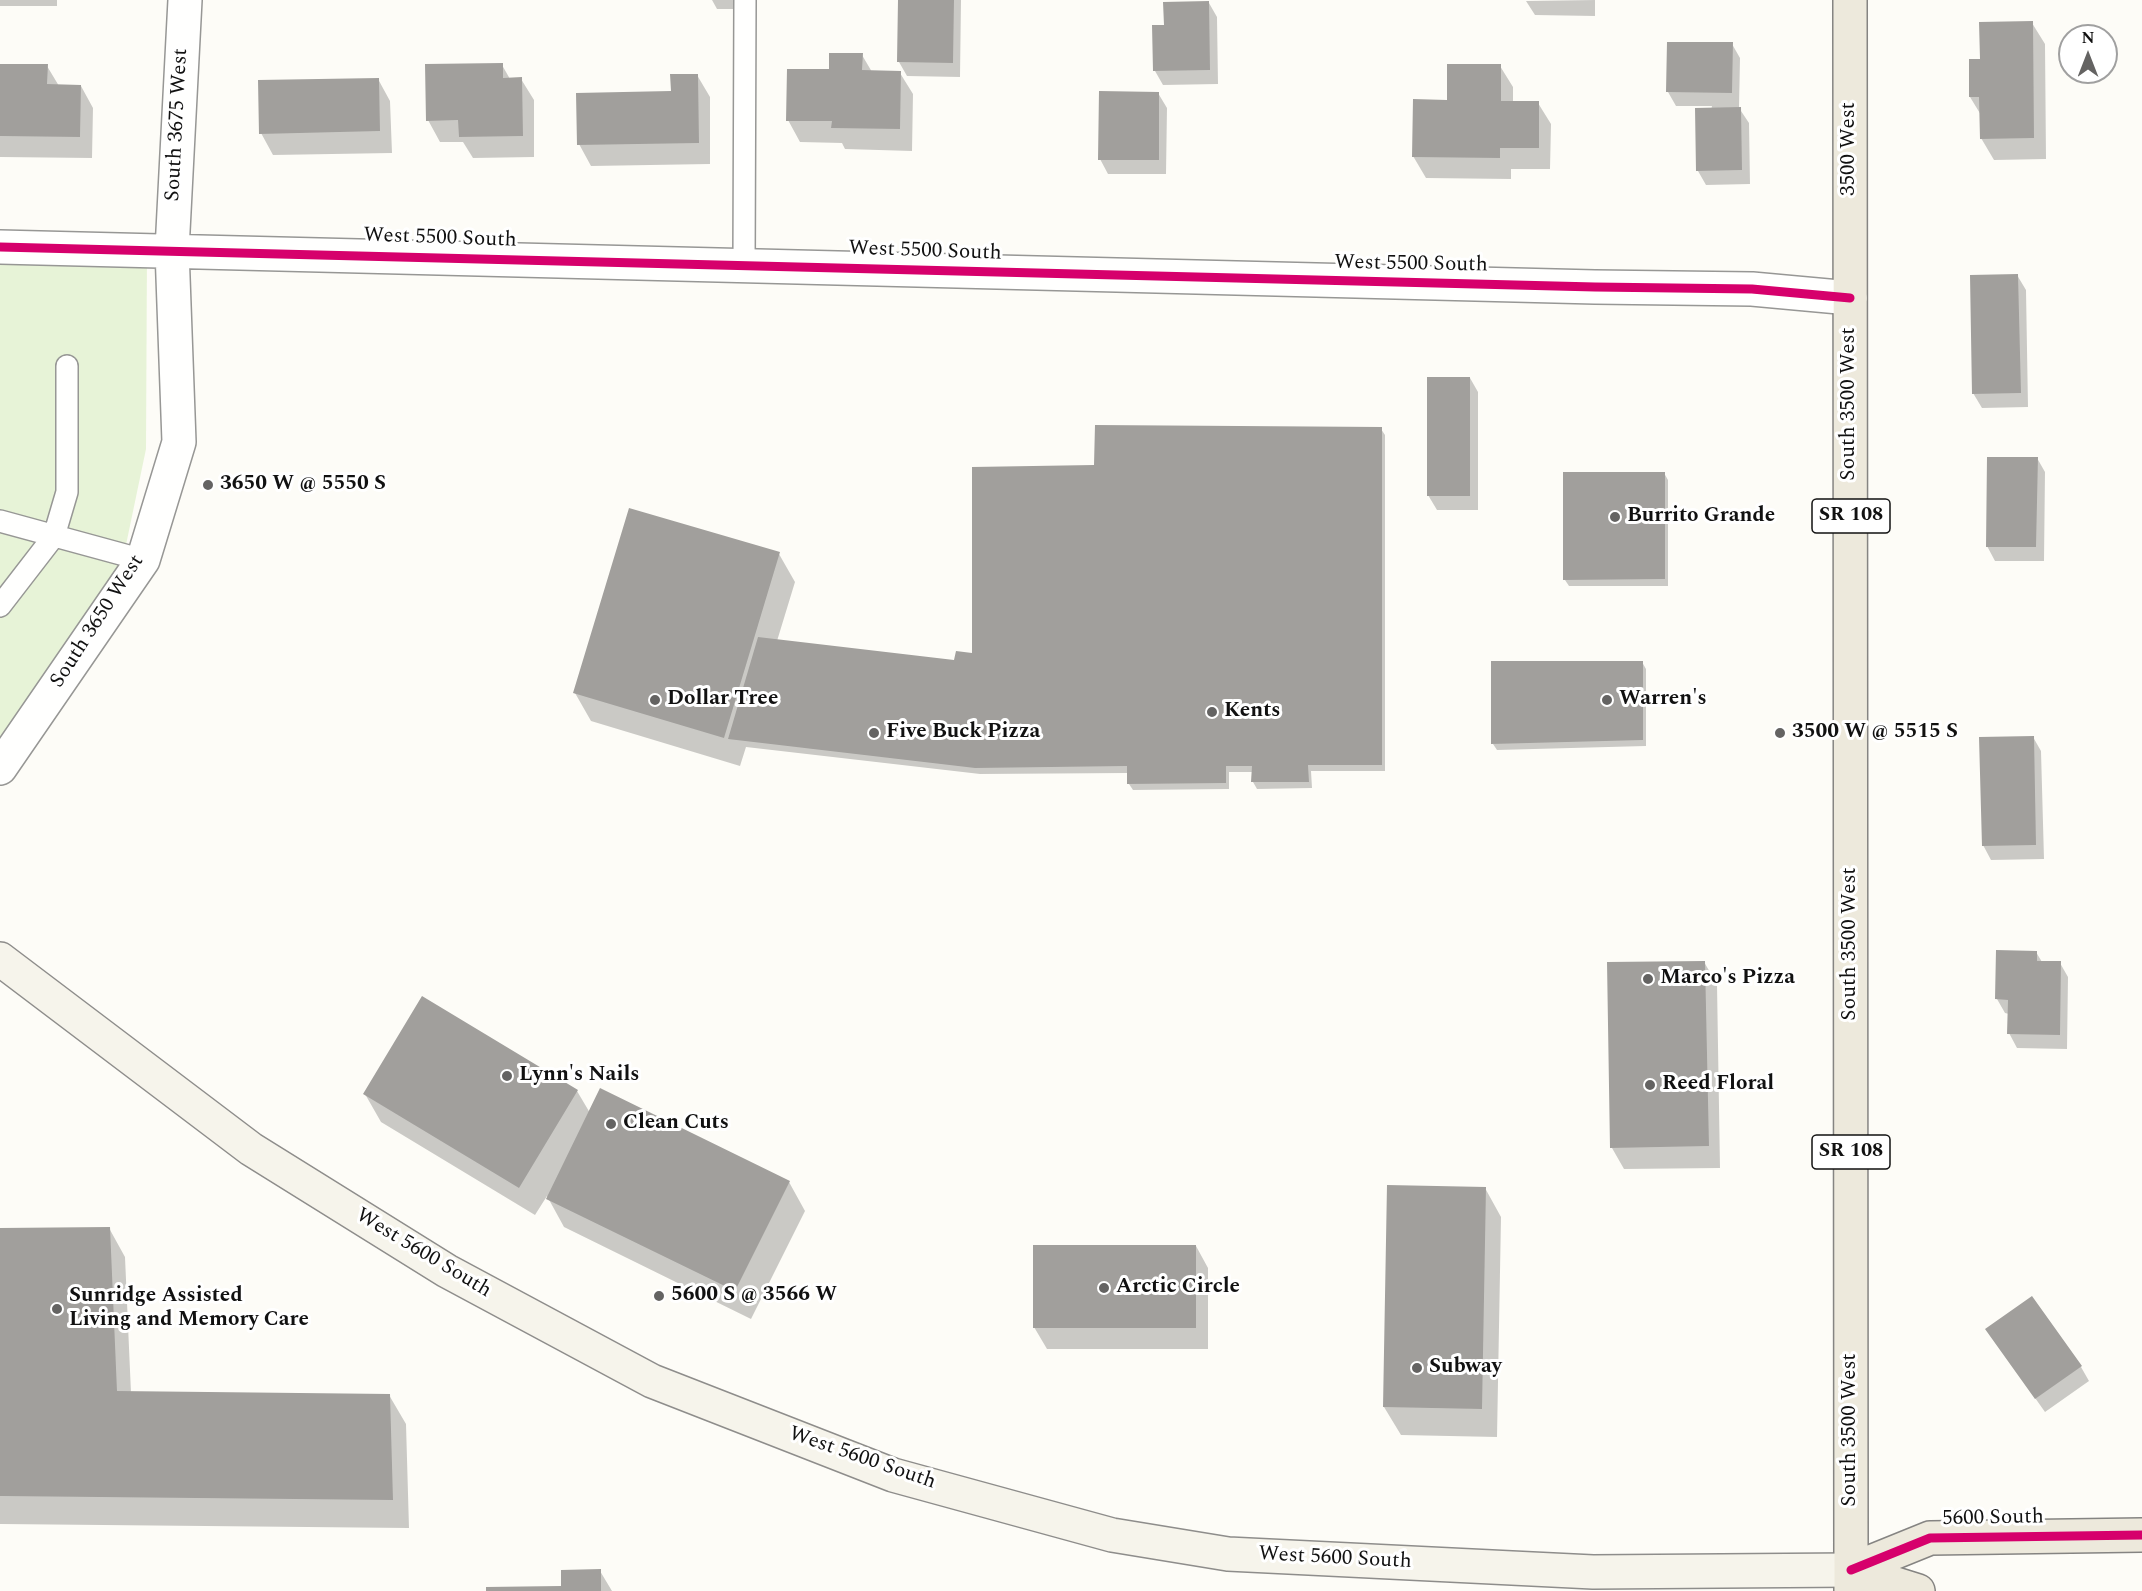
<!DOCTYPE html>
<style>
body{margin:0}
#map{position:relative;width:2142px;height:1591px;overflow:hidden;background:#fdfcf7;font-family:Spectral,serif}
canvas{display:block}
.north{position:absolute;left:2058px;top:24px;width:60px;height:60px;box-sizing:border-box;background:#fff;border:2px solid #a0a0a0;border-radius:50%;rotate:0deg;font-size:16px;font-weight:700;line-height:24px;text-align:center;color:#111}
.north::after{content:'';display:block;margin:auto;width:21px;height:27px;background:#646362;clip-path:polygon(50% 0,100% 100%,50% 72%,0 100%)}
</style>
<div id="map">
<canvas width="2142" height="1591"></canvas>
<div class="north">N</div>
</div>
<script>
const g = document.querySelector('canvas').getContext('2d');
g.lineJoin = 'round';
function fillPath(path, color) { g.fillStyle = color; g.fill(path, 'evenodd'); }
const poly = rows => new Path2D(rows.map(r => 'M' + r).join(''));
function stroke(path, color, width, dash) { g.strokeStyle = color; g.lineWidth = width; g.lineCap = dash ? 'butt' : 'round'; g.setLineDash(dash || []); g.stroke(path); }
function drawText(font, color, halo, rows, align = 'center') {
  g.font = font + ' Spectral,serif'; g.lineWidth = 6; g.setLineDash([]); g.textBaseline = 'middle'; g.strokeStyle = halo; g.fillStyle = color; for (const [text, x, y, turn = 0] of rows) {
    g.save(); g.translate(x, y); g.rotate((+turn || 0) * Math.PI / 180); g.textAlign = isNaN(turn) ? turn : align; if (halo) g.strokeText(text, 0, 0); g.fillText(text, 0, 0); g.restore();
  }
}
fillPath(poly([
 [0,252,147,252,146,449,117,588,0,744]
]), '#e7f3d7');
fillPath(poly([
 [0,0,57,0,57,6,0,6],
 [712,0,738,0,738,9,717,9],
 [899,0,961,0,960,77,907,76,899,62],
 [1595,0,1595,16,1535,15,1526,1],
 [1209,3,1217,17,1218,84,1163,85,1155,71],
 [2032,23,2045,44,2046,159,1994,160,1981,138,1981,115,1970,97,1970,61,1981,61],
 [1732,44,1740,58,1739,108,1749,123,1750,184,1706,185,1698,171,1712,106,1676,106,1668,92],
 [862,55,872,72,900,73,913,94,912,151,845,149,842,143,800,142,788,120,830,71],
 [0,65,47,66,59,86,81,86,93,108,92,158,0,157],
 [502,65,510,79,521,79,534,100,534,157,473,158,463,142,440,142,428,120],
 [1500,66,1513,87,1513,102,1538,103,1551,124,1550,169,1511,169,1511,179,1426,178,1413,156,1448,101],
 [697,75,710,97,710,164,591,166,579,144,672,93],
 [378,79,390,101,392,153,273,155,261,133],
 [1158,93,1167,108,1166,174,1108,174,1100,159],
 [2017,275,2026,290,2028,407,1982,408,1973,393],
 [1470,378,1478,392,1478,510,1437,510,1428,495],
 [1381,429,1385,435,1385,771,1311,771,1312,788,1257,789,1253,782,1253,772,1229,772,1229,789,1133,790,1129,784,1128,773,980,774,746,747,740,766,591,721,575,693,779,554,795,582,777,641,956,662,974,654,1096,466],
 [2037,458,2045,472,2044,561,1995,561,1987,546],
 [1664,473,1668,480,1668,586,1569,586,1565,580],
 [1642,662,1646,669,1646,746,1497,750,1493,744],
 [2033,737,2041,751,2044,859,1991,860,1983,845],
 [2036,952,2042,962,2060,963,2068,977,2067,1049,2017,1048,2009,1033,2009,1014,2005,1013,1997,999],
 [1704,962,1717,984,1720,1168,1624,1169,1612,1148],
 [577,1091,590,1113,789,1182,805,1211,751,1319,564,1227,547,1196,535,1215,381,1122,365,1094],
 [1485,1188,1501,1217,1497,1437,1401,1435,1384,1407],
 [109,1228,125,1257,131,1393,389,1395,406,1424,409,1528,0,1524,0,1229],
 [1196,1246,1208,1268,1208,1349,1047,1349,1034,1327],
 [1987,1330,2081,1367,2089,1381,2045,1412],
 [600,1571,612,1591,488,1591,563,1587]
]), '#0003');
fillPath(poly([
 [898,0,954,0,953,63,897,62],
 [1209,1,1210,70,1153,71,1152,25,1164,25,1163,2],
 [2033,21,2034,138,1980,139,1979,97,1969,97,1969,59,1980,59,1979,22],
 [1667,42,1733,42,1732,93,1666,92],
 [829,53,863,53,862,70,901,71,900,129,831,128,832,121,786,121,787,69,829,69],
 [503,63,503,78,522,77,523,136,459,137,458,120,426,121,425,64],
 [0,64,48,64,47,84,81,85,80,137,0,136],
 [1447,64,1501,64,1501,101,1539,101,1539,148,1500,148,1500,158,1412,157,1413,99,1447,100],
 [670,74,698,74,699,143,577,145,576,93,671,91],
 [379,78,380,131,259,134,258,80],
 [1099,91,1159,92,1159,160,1098,160],
 [1741,107,1742,170,1696,171,1695,108],
 [2018,274,2021,393,1972,394,1970,275],
 [1427,377,1470,377,1470,496,1427,496],
 [1095,425,1382,427,1382,765,1308,765,1309,782,1251,782,1252,766,1226,766,1226,783,1127,784,1127,766,975,768,728,739,758,637,954,660,956,651,972,653,972,467,1094,465],
 [1987,457,2038,457,2036,547,1986,547],
 [1563,472,1665,472,1665,579,1563,580],
 [629,508,780,552,724,738,573,693],
 [1491,661,1643,661,1643,740,1491,744],
 [2034,736,2036,845,1982,846,1979,737],
 [1996,950,2037,951,2037,961,2061,961,2060,1035,2007,1034,2008,1000,1995,999],
 [1705,961,1709,1146,1610,1148,1607,962],
 [422,996,578,1090,519,1188,363,1094],
 [600,1088,790,1181,735,1291,546,1199],
 [1387,1185,1486,1187,1482,1409,1383,1407],
 [110,1227,117,1391,390,1394,393,1500,0,1496,0,1228],
 [1033,1245,1196,1245,1196,1328,1033,1328],
 [2032,1296,2082,1366,2035,1399,1985,1329],
 [601,1569,601,1591,486,1591,486,1587,561,1586,561,1570]
]), '#a19f9c');
const service = poly([
 [744,265,745,0],
 [0,521,143,560],
 [0,606,54,536,67,492,67,366]
]);
const minor = poly([
 [0,247,1595,287,1752,289,1850,298],
 [0,768,143,560,179,442,172,250,185,0]
]);
const secondary = poly([
 [0,959,251,1149,447,1271,652,1381,893,1475,1112,1535,1228,1554,1593,1572,1851,1570]
]);
const primary = poly([
 [1850,0,1851,1591],
 [1851,1570,1930,1538,2142,1535],
 [1851,1570,1918,1591]
]);
stroke(service, '#979795', 24);
stroke(minor, '#979795', 36);
stroke(secondary, '#8e8d8b', 36);
stroke(primary, '#858482', 36);
stroke(service, '#fffffe', 21);
stroke(minor, '#fffffe', 33);
stroke(secondary, '#f6f4eb', 33);
stroke(primary, '#ede9dc', 33);
stroke(poly([
 [0,247,1595,287,1752,289,1850,298],
 [1851,1570,1930,1538,2142,1535]
]), '#d6006c', 9);
for (const [x, y, r, color] of [
 [208,485,6,"#646362"],
 [1615,517,6,"#646362"],
 [655,700,6,"#646362"],
 [1607,700,6,"#646362"],
 [1212,712,6,"#646362"],
 [874,733,6,"#646362"],
 [1780,733,6,"#646362"],
 [1648,979,6,"#646362"],
 [507,1076,6,"#646362"],
 [1650,1085,6,"#646362"],
 [611,1124,6,"#646362"],
 [1104,1288,6,"#646362"],
 [659,1296,6,"#646362"],
 [57,1309,6,"#646362"],
 [1417,1368,6,"#646362"]
]) { const dot = new Path2D(); dot.arc(x, y, r, 0, 2 * Math.PI); g.fillStyle = color; g.fill(dot); stroke(dot, '#fff', 2); }
for (const [x, y, w] of [
 [1851,516,78],
 [1851,1152,78]
]) { const box = new Path2D(); box.roundRect(x - w / 2, y - 17, w, 34, 4.5); g.fillStyle = '#fff'; g.fill(box); stroke(box, '#111', 1.5); }
drawText('bold 20px', '#111', null, [
 ["SR 108",1851,516],
 ["SR 108",1851,1152]
]);
drawText('21px', '#111', '#fff', [
 ["South 3675 West",178,125,-87],
 ["3500 West",1850,149,-90],
 ["West 5500 South",440,239,2],
 ["West 5500 South",925,252,2],
 ["West 5500 South",1411,265,1],
 ["South 3500 West",1850,404,-90],
 ["South 3650 West",98,622,-57],
 ["South 3500 West",1851,944,-90],
 ["West 5600 South",423,1254,31],
 ["South 3500 West",1851,1430,-90],
 ["West 5600 South",862,1459,19],
 ["5600 South",1993,1519,-1],
 ["West 5600 South",1335,1559,3]
]);
drawText('bold 21px', '#111', '#fff', [
 ["3650 W @ 5550 S",220,485],
 ["Burrito Grande",1627,517],
 ["Dollar Tree",667,700],
 ["Warren's",1619,700],
 ["Kents",1224,712],
 ["Five Buck Pizza",886,733],
 ["3500 W @ 5515 S",1792,733],
 ["Marco's Pizza",1660,979],
 ["Lynn's Nails",519,1076],
 ["Reed Floral",1662,1085],
 ["Clean Cuts",623,1124],
 ["Arctic Circle",1116,1288],
 ["5600 S @ 3566 W",671,1296],
 ["Sunridge Assisted",69,1297],
 ["Living and Memory Care",69,1321],
 ["Subway",1429,1368]
], 'left');
</script>
